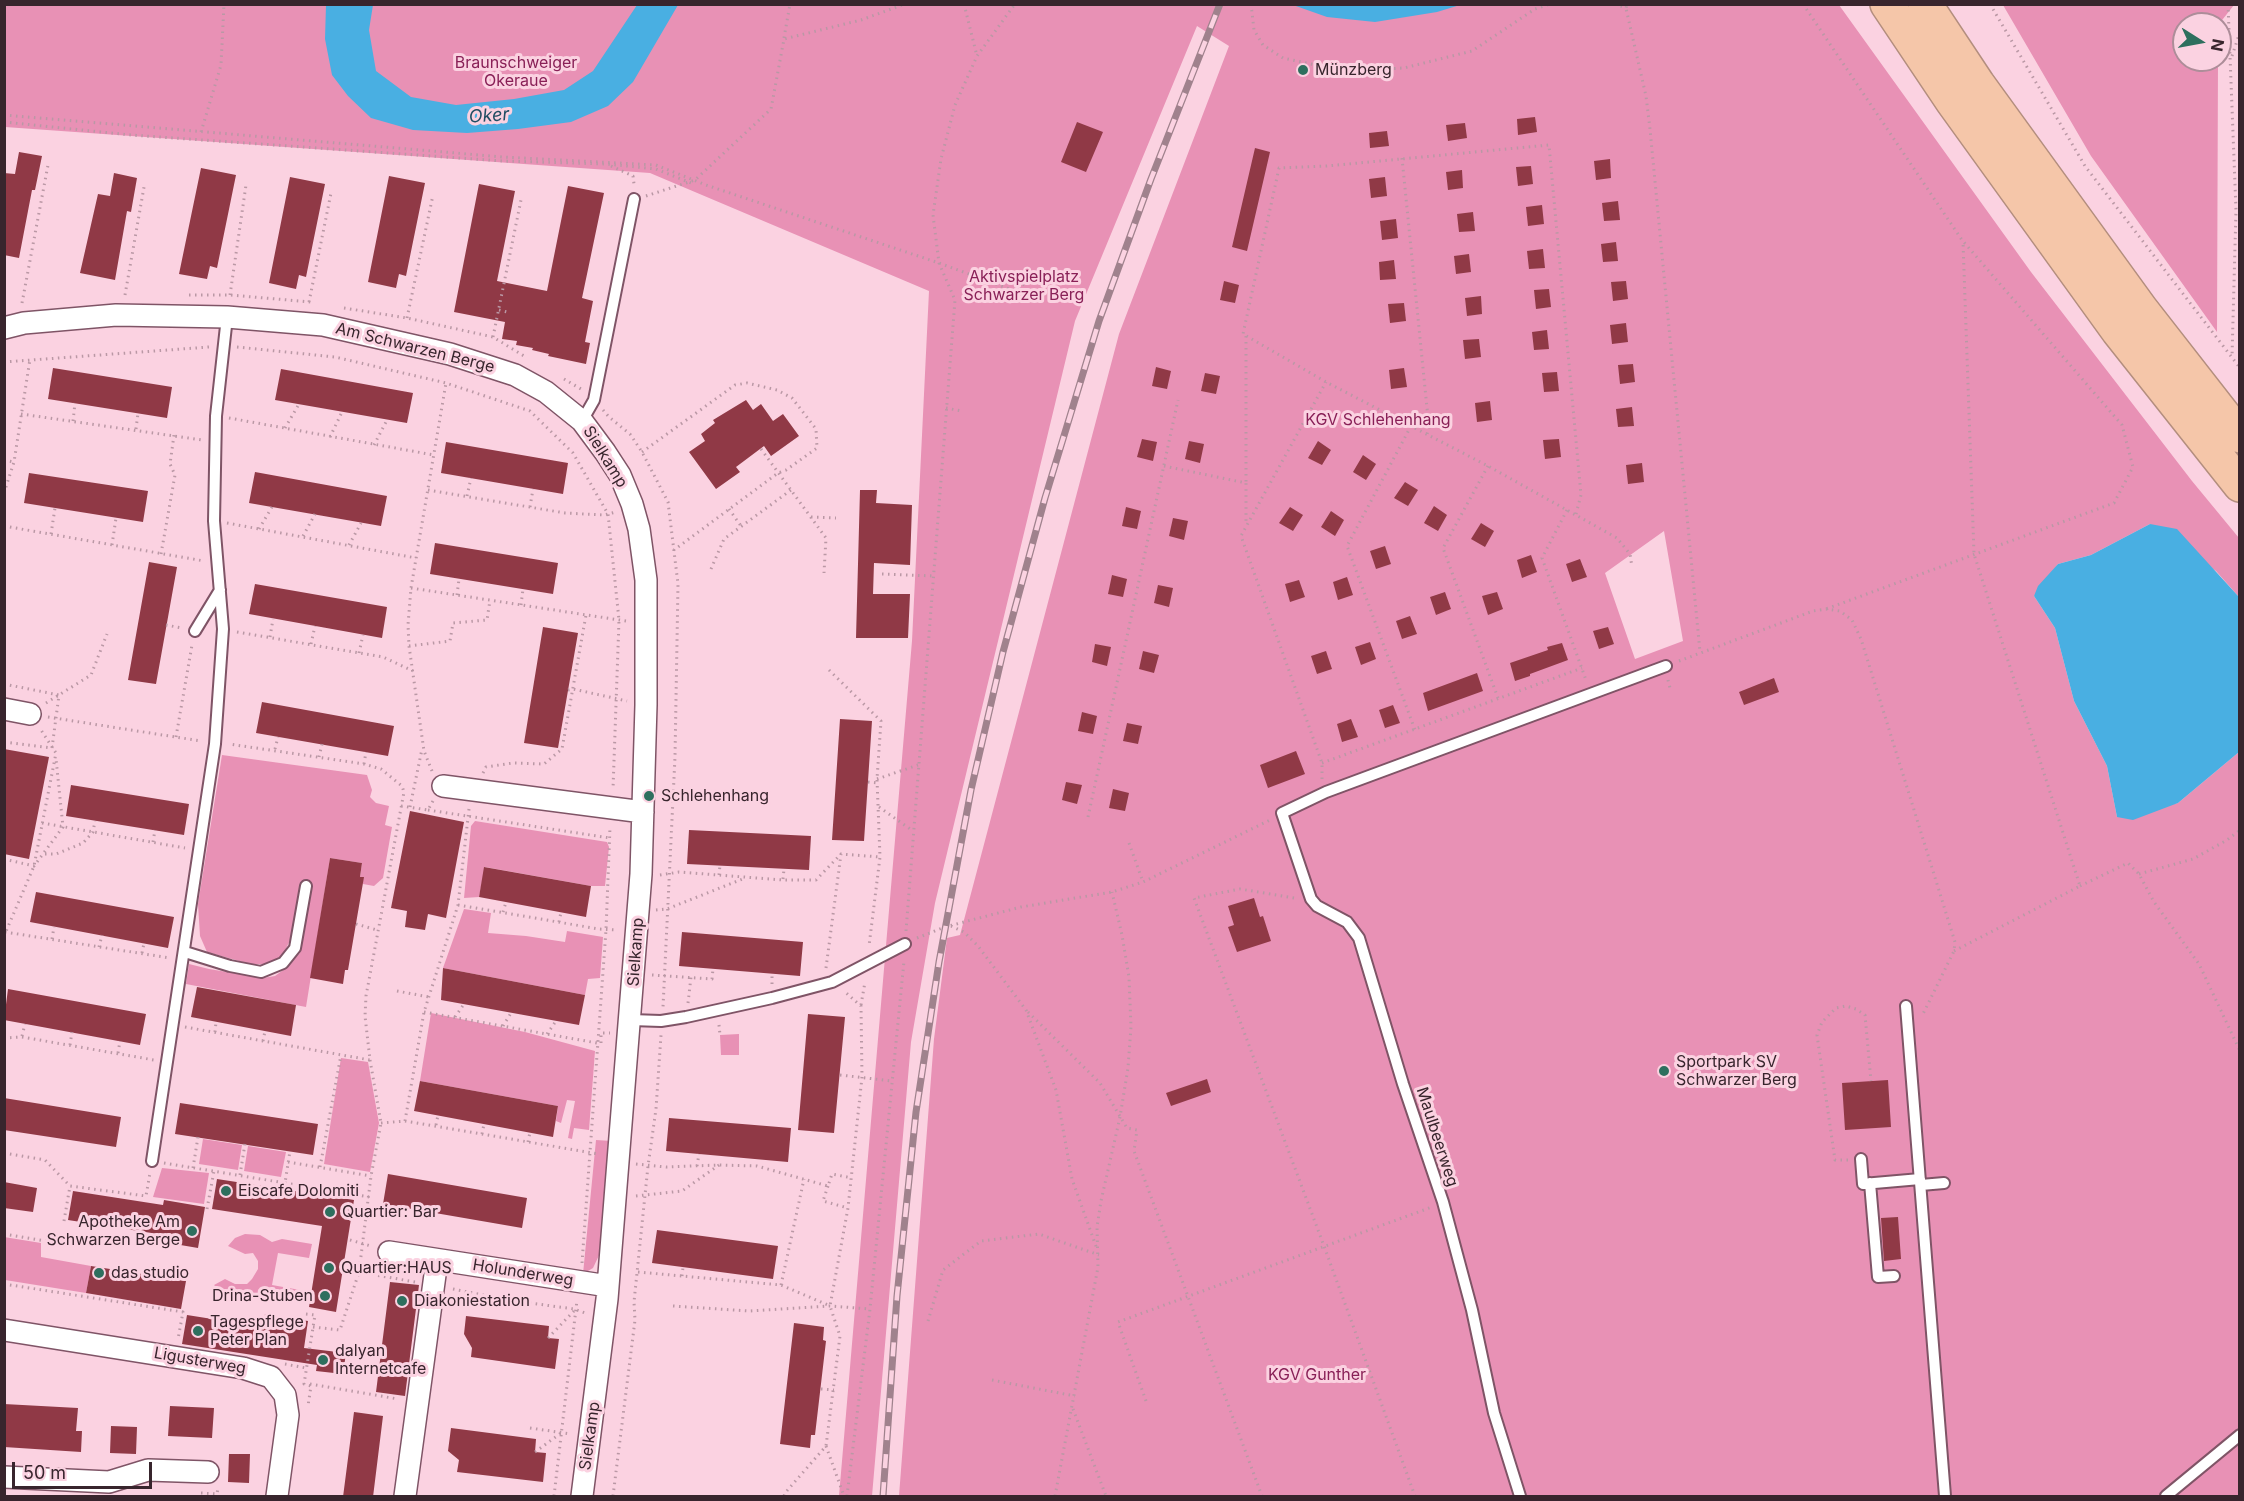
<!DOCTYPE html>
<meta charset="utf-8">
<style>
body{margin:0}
#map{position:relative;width:2244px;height:1501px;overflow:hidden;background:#fbd2e1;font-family:Inter,sans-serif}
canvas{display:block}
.frame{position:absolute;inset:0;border:6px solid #38252d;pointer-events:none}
.north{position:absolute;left:2172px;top:12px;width:60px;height:60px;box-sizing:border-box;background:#fbd2e1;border:2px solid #ad8d99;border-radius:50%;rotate:101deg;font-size:16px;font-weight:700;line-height:24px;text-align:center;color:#38252d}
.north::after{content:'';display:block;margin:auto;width:21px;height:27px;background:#2e6f5e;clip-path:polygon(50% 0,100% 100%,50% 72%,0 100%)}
.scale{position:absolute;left:12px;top:1462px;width:140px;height:27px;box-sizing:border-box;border:3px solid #38252d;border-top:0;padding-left:8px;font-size:18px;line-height:21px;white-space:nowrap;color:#38252d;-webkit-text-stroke:4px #fbd2e1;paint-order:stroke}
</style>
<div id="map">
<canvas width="2244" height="1501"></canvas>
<div class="frame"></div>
<div class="north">N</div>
<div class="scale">50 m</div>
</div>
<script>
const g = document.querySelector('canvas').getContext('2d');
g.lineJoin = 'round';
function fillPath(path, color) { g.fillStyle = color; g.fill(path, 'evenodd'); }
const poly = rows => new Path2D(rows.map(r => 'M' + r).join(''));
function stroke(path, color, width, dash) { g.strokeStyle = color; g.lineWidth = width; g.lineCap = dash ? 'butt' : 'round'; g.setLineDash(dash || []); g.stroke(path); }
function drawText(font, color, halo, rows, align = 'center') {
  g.font = font + ' Inter,sans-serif'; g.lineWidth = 6; g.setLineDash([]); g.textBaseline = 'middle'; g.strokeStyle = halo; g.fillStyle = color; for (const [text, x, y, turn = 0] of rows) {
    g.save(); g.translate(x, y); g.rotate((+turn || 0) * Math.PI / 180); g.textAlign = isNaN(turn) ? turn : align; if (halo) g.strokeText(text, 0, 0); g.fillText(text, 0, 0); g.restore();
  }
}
fillPath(poly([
 [4,5,1839,5,2031,272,2192,481,2239,538,2239,597,2216,571,2150,524,2091,555,2058,564,2034,596,2055,628,2074,701,2107,766,2117,817,2178,803,2239,752,2239,1496,899,1496,934,1039,947,938,960,935,1119,334,1229,46,1197,26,1075,321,935,903,911,1042,872,1496,839,1496,912,641,929,291,650,173,5,127],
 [1664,531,1683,641,1635,659,1605,573],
 [2003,5,2234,5,2219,24,2184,24,2184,60,2218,60,2217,332,2091,156],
 [222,755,367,775,372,790,370,797,376,803,389,806,385,825,392,827,383,878,374,886,363,884,363,878,360,877,362,863,330,858,306,1007,186,984,189,964,209,969,263,978,275,976,286,968,300,953,312,885,301,882,291,938,282,957,270,964,250,964,207,952,200,936,198,904],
 [475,821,607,842,609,847,605,886,591,886,485,867,479,897,464,898,471,826],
 [464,909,491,913,488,933,526,936,565,942,567,931,603,937,600,978,588,979,585,995,443,968],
 [431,1013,525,1032,595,1051,589,1130,574,1128,572,1139,568,1138,575,1101,567,1100,561,1123,556,1121,558,1106,420,1081],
 [739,1034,739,1055,721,1055,720,1035],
 [341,1058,368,1062,379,1123,370,1172,324,1164],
 [203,1139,242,1145,238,1170,199,1164],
 [596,1140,612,1141,602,1249,593,1268,583,1274],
 [248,1146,286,1152,281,1177,244,1171],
 [162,1168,209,1173,204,1204,153,1197],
 [245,1234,260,1235,272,1242,282,1239,312,1244,309,1258,278,1253,272,1285,300,1290,298,1302,256,1295,246,1300,233,1299,223,1294,214,1285,225,1279,235,1284,247,1284,252,1279,258,1269,258,1261,253,1253,245,1254,228,1246,235,1238],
 [4,1237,41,1243,41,1257,91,1266,86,1293,5,1280]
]), '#e891b5');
fillPath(poly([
 [326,5,373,5,369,30,376,71,411,97,456,105,514,99,564,90,593,71,637,5,678,5,633,82,608,106,571,122,518,129,467,133,413,130,371,118,348,96,332,75,325,39],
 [1293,5,1293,4,1460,5,1437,12,1375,22,1327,17],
 [2150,524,2177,529,2239,597,2239,752,2178,803,2133,820,2117,817,2107,766,2074,701,2055,628,2034,596,2038,586,2058,564,2091,555]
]), '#49afe2');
fillPath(poly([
 [1535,117,1537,132,1518,135,1517,119],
 [1077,122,1103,132,1086,172,1061,162],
 [1465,123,1467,138,1448,141,1446,125],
 [1387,131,1389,146,1370,148,1369,133],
 [1255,148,1270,152,1247,251,1232,247],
 [19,152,42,156,35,190,32,190,19,258,4,255,4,173,15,174],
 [1610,159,1611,178,1596,180,1594,161],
 [1531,166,1533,184,1518,186,1516,167],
 [201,168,236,175,217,268,210,266,207,279,179,274],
 [1462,170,1463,188,1448,190,1446,172],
 [114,173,137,178,131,212,127,211,115,280,80,273,98,194,110,196],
 [389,176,425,183,406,276,399,274,396,288,368,282],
 [290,177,325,184,306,277,299,275,296,289,269,283],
 [1385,177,1387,196,1371,198,1369,179],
 [479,184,515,191,497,281,547,291,568,186,604,193,582,298,593,301,585,342,590,343,586,364,548,356,549,354,532,350,533,348,516,345,517,341,502,339,505,322,454,312],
 [1618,201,1620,220,1604,221,1602,203],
 [1542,205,1544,224,1528,226,1526,207],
 [1473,212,1475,231,1459,232,1457,214],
 [1396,219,1398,238,1382,240,1380,221],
 [1616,242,1618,261,1603,262,1601,244],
 [1543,249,1545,268,1529,269,1527,251],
 [1469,254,1471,272,1456,274,1454,256],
 [1394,260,1396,279,1380,280,1379,262],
 [1224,281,1239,285,1235,303,1220,300],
 [1626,281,1628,299,1613,301,1611,282],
 [1549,289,1551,307,1536,309,1534,290],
 [1481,296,1482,314,1467,316,1465,298],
 [1404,303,1406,321,1390,323,1388,304],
 [1626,323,1628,342,1612,344,1610,325],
 [1547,330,1549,349,1534,350,1532,332],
 [1479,339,1481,357,1465,359,1463,340],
 [1633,364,1635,382,1620,384,1618,365],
 [1156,367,1171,371,1167,389,1152,386],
 [53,368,172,387,167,418,48,399],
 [1404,368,1407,387,1391,389,1389,370],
 [281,369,413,393,407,423,275,400],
 [1557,372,1559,391,1544,392,1542,373],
 [1205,373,1220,376,1216,394,1201,391],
 [746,400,753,410,761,404,773,421,783,414,799,436,771,456,764,446,736,467,740,472,716,489,689,452,705,441,701,434,715,423,713,420],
 [1490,401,1492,420,1477,422,1475,403],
 [1632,407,1634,426,1618,427,1616,409],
 [1142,439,1157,442,1153,461,1137,457],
 [1559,439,1561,457,1545,459,1543,440],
 [1189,441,1204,444,1200,463,1185,459],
 [1318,441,1331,450,1322,465,1308,458],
 [446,442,568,463,563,494,441,473],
 [1363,455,1376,464,1366,480,1353,472],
 [1642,463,1644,482,1628,484,1626,465],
 [255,472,387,496,381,526,249,503],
 [29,473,148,491,143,522,24,503],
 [1405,482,1418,490,1408,506,1394,498],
 [860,490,877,490,876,503,912,505,910,565,874,563,873,594,910,594,908,638,856,638],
 [1434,506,1447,515,1438,531,1424,523],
 [1126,507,1141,511,1137,529,1122,526],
 [1290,507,1303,515,1293,531,1279,523],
 [1331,511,1344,520,1335,536,1321,527],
 [1173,518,1188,521,1184,540,1169,536],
 [1481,523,1494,531,1485,547,1471,539],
 [435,543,558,563,553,594,430,574],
 [1385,546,1391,564,1376,569,1370,551],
 [1531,555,1537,572,1522,578,1517,560],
 [1580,559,1587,577,1572,582,1566,564],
 [149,562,177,567,156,684,128,680],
 [1112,575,1127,579,1123,597,1108,594],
 [1347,577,1353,595,1338,600,1333,582],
 [1299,580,1305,597,1290,602,1285,584],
 [255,584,387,607,382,638,249,614],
 [1158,585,1173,588,1169,607,1154,603],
 [1445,592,1451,609,1436,615,1430,597],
 [1497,592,1503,609,1488,615,1482,596],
 [1410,616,1417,634,1402,639,1396,621],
 [543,627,578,633,558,748,524,743],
 [1608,627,1614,644,1599,649,1593,631],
 [1370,642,1376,659,1361,665,1355,647],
 [1562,643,1568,660,1530,674,1530,676,1515,681,1510,663,1548,650,1547,647],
 [1095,644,1111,647,1107,666,1092,662],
 [1143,651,1159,655,1154,673,1139,669],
 [1326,651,1332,669,1317,674,1311,656],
 [1477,673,1483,691,1428,711,1423,693],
 [1774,678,1779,692,1744,705,1739,692],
 [262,702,394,726,388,756,256,733],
 [1393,705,1400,723,1385,728,1379,710],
 [1082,712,1097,716,1093,734,1078,731],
 [840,719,872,721,864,841,832,840],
 [1351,719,1358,737,1342,742,1337,724],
 [1127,723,1142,726,1138,744,1123,741],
 [4,749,49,757,29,859,4,854],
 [1296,751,1305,774,1268,788,1260,765],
 [1066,782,1082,785,1077,804,1062,800],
 [71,785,189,804,184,835,66,816],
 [1113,789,1129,793,1125,811,1109,808],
 [410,811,464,822,446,918,428,914,425,930,405,927,407,911,391,908],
 [689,830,811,836,809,870,687,864],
 [330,858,362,863,360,877,364,877,348,970,345,970,343,984,310,978],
 [484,867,591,886,586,917,479,897],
 [36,892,174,917,168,948,30,922],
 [1254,898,1260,917,1263,916,1271,941,1237,952,1228,927,1234,925,1228,906],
 [682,932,803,942,800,976,679,966],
 [443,968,585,995,579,1025,441,1000],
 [197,987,296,1005,291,1036,191,1017],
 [8,989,146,1014,140,1045,4,1020],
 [808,1014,845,1017,834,1133,798,1130],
 [1207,1079,1211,1092,1171,1106,1166,1093],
 [1888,1080,1891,1127,1845,1130,1842,1083],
 [420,1081,558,1106,553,1137,414,1111],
 [4,1098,121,1117,116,1147,4,1130],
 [180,1103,318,1124,313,1155,175,1134],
 [669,1118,791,1128,788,1162,666,1151],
 [388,1174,527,1198,522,1228,383,1204],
 [217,1179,354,1200,336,1312,309,1307,322,1226,212,1209],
 [4,1182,37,1188,33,1212,4,1208],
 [73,1191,163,1205,164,1200,205,1207,198,1248,157,1241,158,1234,68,1220],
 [1898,1217,1901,1259,1884,1261,1881,1218],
 [657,1230,778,1246,773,1279,652,1263],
 [91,1266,186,1281,181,1309,86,1293],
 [390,1282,419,1285,405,1396,376,1392],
 [265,1314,308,1321,304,1348,346,1353,343,1374,316,1371,317,1365,182,1344,187,1315,263,1327],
 [466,1316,549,1326,548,1338,559,1339,555,1369,471,1357,472,1348,464,1334],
 [794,1323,824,1327,823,1340,826,1341,815,1435,811,1435,810,1448,780,1444],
 [4,1404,78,1408,76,1431,82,1431,81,1452,4,1447],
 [170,1406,214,1408,212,1438,168,1436],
 [354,1412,383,1416,373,1497,343,1497],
 [111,1426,137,1427,136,1454,110,1453],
 [451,1428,536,1439,535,1452,546,1453,543,1482,457,1472,459,1460,448,1451],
 [229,1454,250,1454,249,1483,228,1482]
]), '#903946');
const service = poly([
 [582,421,594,400,634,199],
 [195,631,220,590],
 [185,952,230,966,261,972,283,963,295,948,306,886],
 [1906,1006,1945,1496],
 [631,1020,661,1021,686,1017,772,998,832,982,905,944],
 [1861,1159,1863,1184,1920,1179],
 [152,1161,215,744,223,629,214,521,216,416,227,317],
 [1870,1183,1878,1277,1894,1276],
 [1921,1185,1944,1183],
 [1520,1496,1494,1413,1472,1310,1443,1202,1403,1084,1359,938,1347,922,1317,906,1311,899,1282,813,1326,792,1666,666],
 [2166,1496,2240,1435]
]);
const minor = poly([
 [4,328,24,323,116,315,227,317,323,325,450,354,515,375,546,392,582,421,605,452,620,475,632,504,639,529,646,580,646,705,641,874,607,1299,582,1496],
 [4,709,30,714],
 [443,786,643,812],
 [389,1252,608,1286],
 [4,1330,243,1368,271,1377,285,1395,288,1415,277,1496],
 [4,1477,109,1482,148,1470,208,1472],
 [405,1496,437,1260]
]);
const motorway = poly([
 [1887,4,1952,101,2118,331,2240,485],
 [1925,4,1978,84,2141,309,2240,436]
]);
stroke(service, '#7f5466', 14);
stroke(minor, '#7f5466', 24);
stroke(motorway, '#b38e7e', 36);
stroke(poly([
 [964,4,977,56],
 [1251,4,1254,30,1263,45,1283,58,1344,71,1404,68,1472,51,1535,9,1550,4],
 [1615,4,1626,8,1627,4],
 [1625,4,1646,96,1650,129,1700,652],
 [1803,4,1962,240,2122,425,2133,467,2114,503,1826,609],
 [1990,4,2085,166,2240,368],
 [2228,4,2236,210,2232,357],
 [784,38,790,4],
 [2232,56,2240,32],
 [4,115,503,157,656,165,706,185,939,263,1015,291,1026,282],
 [4,122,131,135,503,161,607,164,656,169,691,183],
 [201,132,221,65,224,4],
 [1402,158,1429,428,1427,434],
 [611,166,633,176,634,184],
 [646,196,695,180,771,109,784,39,861,20,905,4],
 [125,295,144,187],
 [189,295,230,295,311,302],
 [230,295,246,185],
 [309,302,331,193],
 [22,303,48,165],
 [344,308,407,318,493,337,524,356],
 [499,310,507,312],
 [407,318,433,195],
 [1246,336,1246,483],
 [493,337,521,200],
 [237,347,335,357,446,383,530,411,573,453,608,514,619,620,613,789],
 [4,362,209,347],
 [564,379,581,389],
 [946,408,962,411],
 [603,410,609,417,630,434,642,452,668,502,678,584,675,757,663,1007],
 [21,414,202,440],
 [229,418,434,455],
 [73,421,75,403],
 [1411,426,1347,546,1415,730],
 [285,428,299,404],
 [136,429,138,413],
 [330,437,342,412],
 [374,445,387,420],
 [761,449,826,538,824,573],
 [642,452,735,385,747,383,777,390,792,398,816,429,817,448,786,470,778,473,674,550],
 [4,460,14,462],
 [1164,466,1246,483,1246,523],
 [1488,466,1443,548,1498,698],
 [428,490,565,513,604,515,616,512],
 [4,493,14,462,30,359],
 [467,496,471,478],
 [530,507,533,489],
 [729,509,741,526],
 [1567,510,1542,558,1586,680],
 [1576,514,1581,495,1549,145,1327,166,1279,168,1243,334,1326,382,1488,466,1617,538,1630,554,1632,567],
 [811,517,836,518],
 [227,523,416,558],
 [4,526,204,561],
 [259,529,272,507],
 [51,534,55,508],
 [303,536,315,514],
 [112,545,116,518],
 [349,545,361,523],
 [161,554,175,475,170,464,174,435],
 [711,569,724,539,791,490],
 [882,574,934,576],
 [411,588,626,621],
 [457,595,459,579],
 [521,605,523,589],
 [166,625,182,628],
 [237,632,383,657,413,671],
 [270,637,273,619],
 [311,644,315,626],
 [409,646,450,641,453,623,487,620,490,600],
 [359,653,363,635],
 [1679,661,1813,611,1826,609,1840,611,1852,620,1861,639,1955,942,1954,951,1922,1016],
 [829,670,881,721,877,779,880,857,869,946],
 [1668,680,1670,688],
 [4,684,59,695,52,748,4,742],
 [568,690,573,689,627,701],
 [46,703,91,675,107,634],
 [48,717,201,741],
 [176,737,192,645],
 [275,749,278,737],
 [319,757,322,744],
 [1322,763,1582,668],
 [364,764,366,752],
 [432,771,424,751,409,646,408,625,411,588,446,383],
 [483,773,486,767,513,763,544,764,562,749,586,615],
 [877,779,918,765],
 [1322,779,1322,763,1241,536,1326,382],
 [868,782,878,783],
 [401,806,428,810,433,801],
 [410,807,422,749],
 [879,807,913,831],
 [428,810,610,838],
 [1088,817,1178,400],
 [42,823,185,848],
 [153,842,155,830],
 [1129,843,1143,882],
 [45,854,56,854,83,843,93,832,95,821],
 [4,859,34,866,63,827,56,759],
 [2139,874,2193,859,2227,840,2240,830],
 [660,875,679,872,783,880,816,880,840,855],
 [719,875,720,865],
 [783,879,784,869],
 [2080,886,2128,863,2139,874,2154,902,2199,964,2240,1051],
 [1294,898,1240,889,1194,898,1324,1246,1415,1496],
 [458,905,599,929,616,930],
 [656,910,667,909,745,878],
 [503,912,506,902],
 [559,922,561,912],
 [356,924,377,930],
 [951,926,964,932,978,946,1026,1010,1056,1090,1072,1179,1097,1249],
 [906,931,955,300,939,263,933,215,941,159,955,105,977,56,1015,4],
 [5,932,170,958],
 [4,936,34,866,56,753,41,730],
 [917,938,945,927,1021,907,1112,892,1143,882,1270,820],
 [52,939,54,927],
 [99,947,102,935],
 [1954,951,2080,886,1974,554,1963,242],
 [142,953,144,943],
 [826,968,841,854,880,857],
 [652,975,712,979,713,969],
 [772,984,772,974],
 [397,991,429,997],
 [688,1003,691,977],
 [861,1005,865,982],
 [424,1012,597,1043],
 [1028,1012,1100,1083,1127,1128,1137,1130,1134,1151,1262,1496],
 [455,1017,464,1004],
 [719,1025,720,1035],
 [503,1026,511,1013],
 [185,1027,370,1060,365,1016,366,996,404,792,402,786,381,769,364,764,229,744],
 [215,1032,216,1022],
 [547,1034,556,1021],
 [22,1036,25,1024],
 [4,1038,22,1037,154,1060],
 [263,1041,265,1031],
 [601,1043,601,1033,610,1033],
 [70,1045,72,1032],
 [118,1053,120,1041],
 [370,1060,381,1123,371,1176,359,1272,415,1282],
 [840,1075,892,1081],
 [405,1121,424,1012,458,905,469,809],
 [381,1123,405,1121,599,1154],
 [436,1125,438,1115],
 [482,1134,484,1124],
 [528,1142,530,1132],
 [4,1153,45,1160,70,1186,146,1196,150,1173],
 [1848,1160,1835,1160,1817,1035,1822,1022,1836,1008,1846,1006,1856,1009,1865,1015,1871,1081],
 [288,1162,371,1176],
 [164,1163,285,1183,290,1151],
 [636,1164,666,1167,719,1165,757,1166,828,1186,832,1174,852,1178],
 [697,1166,699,1154],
 [320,1167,341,1055],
 [193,1168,198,1137],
 [240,1175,245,1144],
 [285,1183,369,1197],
 [828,1186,823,1201,848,1208],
 [636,1196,682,1191,719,1165],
 [207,1209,214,1171],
 [64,1221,70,1186],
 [4,1234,57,1243],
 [350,1240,371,1246],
 [582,1263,606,930,610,827],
 [638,1272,781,1285,828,1305],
 [682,1276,683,1267],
 [4,1284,183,1312,178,1339],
 [781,1285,804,1179],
 [453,1289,508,1300,574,1309,585,1313],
 [673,1306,749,1311,830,1306,870,1309],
 [306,1314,315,1315,304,1384,311,1386,308,1406],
 [928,1321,943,1270,981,1241,1039,1234,1099,1255],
 [313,1327,340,1330,359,1272],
 [548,1338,574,1311],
 [285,1364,306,1368],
 [992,1380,1075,1396],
 [310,1384,398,1399],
 [821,1389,834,1390],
 [1146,1401,1118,1322,1432,1207],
 [1073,1409,1106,1496],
 [530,1428,571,1434],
 [826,1446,844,1496],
 [535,1452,561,1433],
 [201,1493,217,1494,218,1488],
 [554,1496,577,1300],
 [613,1496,635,1320,634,1302,648,1166,656,1109,661,1035],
 [784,1496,785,1493,826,1446,840,1336,830,1306,848,1208,862,1077,861,1006,844,991],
 [847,1496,870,1309,904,961],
 [1055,1496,1098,1267,1097,1227,1101,1201,1120,1117,1128,1068,1131,1027,1129,977,1122,935,1112,892]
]), '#ba98a5', 3, [1.5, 4.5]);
stroke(service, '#fff', 10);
stroke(minor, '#fff', 21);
stroke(motorway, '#f5c6a9', 33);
const rail = poly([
 [883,1496,897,1296,916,1112,939,962,971,790,1003,652,1045,498,1099,321,1151,179,1220,4]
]);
stroke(rail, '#a0828d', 7);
stroke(rail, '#fbd2e1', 4.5, [14]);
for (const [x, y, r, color] of [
 [1303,70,6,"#2e6f5e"],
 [649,796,6,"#2e6f5e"],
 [1664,1071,6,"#2e6f5e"],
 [226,1191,6,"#2e6f5e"],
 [330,1212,6,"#2e6f5e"],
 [192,1231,6,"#2e6f5e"],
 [329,1268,6,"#2e6f5e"],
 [99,1273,6,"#2e6f5e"],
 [325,1296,6,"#2e6f5e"],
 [402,1301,6,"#2e6f5e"],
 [198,1331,6,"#2e6f5e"],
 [323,1360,6,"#2e6f5e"]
]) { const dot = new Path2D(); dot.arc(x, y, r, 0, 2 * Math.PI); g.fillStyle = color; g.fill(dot); stroke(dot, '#fbd2e1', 2); }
drawText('16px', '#892057', '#fbd2e1', [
 ["Braunschweiger",516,63],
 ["Okeraue",516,81],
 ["Aktivspielplatz",1024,277],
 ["Schwarzer Berg",1024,295],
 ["KGV Schlehenhang",1378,420],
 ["KGV Gunther",1317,1375]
]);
drawText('16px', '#38252d', '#fbd2e1', [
 ["Münzberg",1315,70],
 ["Schlehenhang",661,796],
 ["Sportpark SV",1676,1062],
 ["Schwarzer Berg",1676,1080],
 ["Eiscafe Dolomiti",238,1191],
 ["Quartier: Bar",342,1212],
 ["Apotheke Am",180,1222,"right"],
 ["Schwarzen Berge",180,1240,"right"],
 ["Quartier:HAUS",341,1268],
 ["das studio",111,1273],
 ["Drina-Stuben",313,1296,"right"],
 ["Diakoniestation",414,1301],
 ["Tagespflege",210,1322],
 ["Peter Plan",210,1340],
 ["dalyan",335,1351],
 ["Internetcafe",335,1369]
], 'left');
drawText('16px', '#38252d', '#fbd2e1', [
 ["Am Schwarzen Berge",415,348,14],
 ["Sielkamp",605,457,58],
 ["Sielkamp",636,952,-86],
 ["Maulbeerweg",1437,1137,72],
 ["Holunderweg",523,1273,9],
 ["Ligusterweg",200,1361,10],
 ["Sielkamp",590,1436,-82]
]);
drawText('italic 18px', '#224d63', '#fbd2e1', [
 ["Oker",489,116,-4]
]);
</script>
